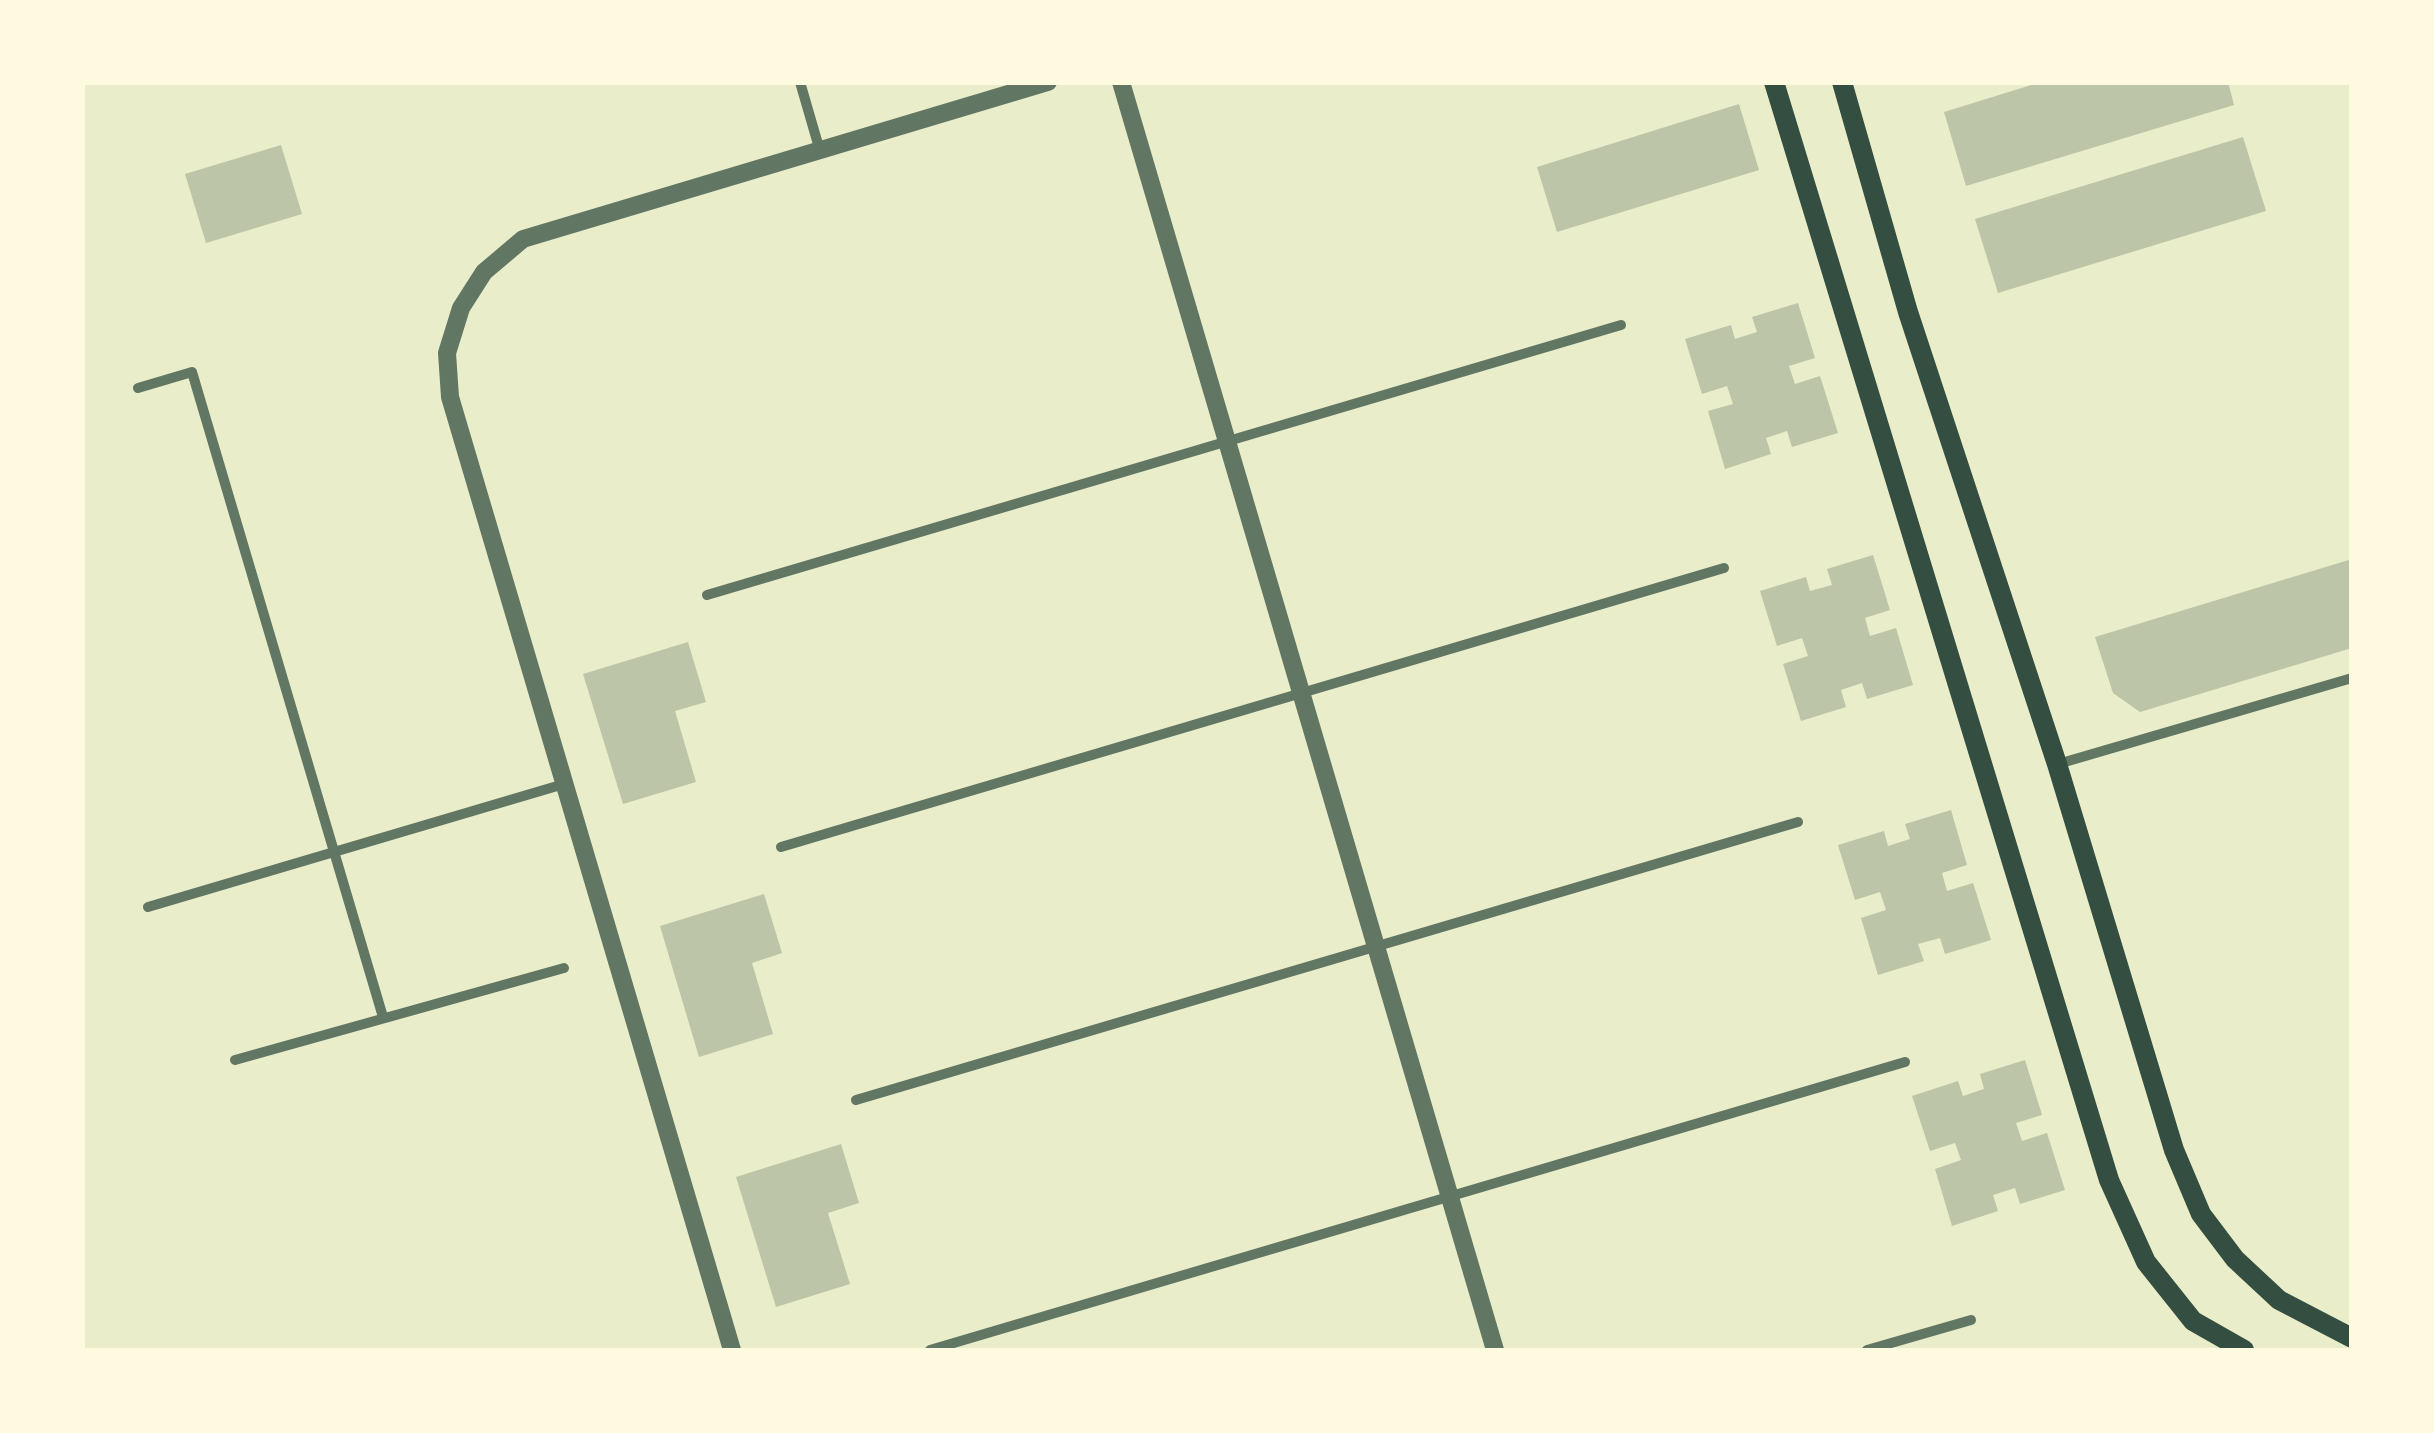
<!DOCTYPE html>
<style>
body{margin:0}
#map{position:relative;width:2434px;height:1433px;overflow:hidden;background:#e9edc9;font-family:Manrope,sans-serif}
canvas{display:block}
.frame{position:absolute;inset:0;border:85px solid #fefae0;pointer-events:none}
</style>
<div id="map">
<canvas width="2434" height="1433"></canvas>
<div class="frame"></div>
</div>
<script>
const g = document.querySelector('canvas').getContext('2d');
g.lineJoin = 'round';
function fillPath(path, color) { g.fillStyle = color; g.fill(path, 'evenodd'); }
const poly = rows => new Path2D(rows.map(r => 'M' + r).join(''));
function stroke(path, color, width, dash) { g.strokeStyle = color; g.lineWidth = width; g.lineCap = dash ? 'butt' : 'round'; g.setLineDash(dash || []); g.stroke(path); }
fillPath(poly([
 [2041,82,2228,82,2234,105,1966,186,1944,112],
 [1739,104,1759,170,1557,232,1537,167],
 [2243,137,2266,211,1998,293,1975,219],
 [281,145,302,214,206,243,185,174],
 [1798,303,1815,358,1789,366,1795,384,1820,376,1838,433,1792,447,1787,431,1766,438,1771,454,1725,469,1708,411,1733,404,1727,386,1702,394,1685,339,1731,325,1735,339,1757,332,1752,317],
 [1873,555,1890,610,1865,618,1870,636,1896,628,1913,685,1867,699,1862,683,1841,690,1846,707,1801,721,1783,664,1808,656,1802,638,1777,646,1760,591,1806,577,1810,591,1832,585,1827,569],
 [2352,559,2352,648,2140,712,2113,693,2095,637],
 [688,642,706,702,675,711,696,782,623,804,583,674],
 [1951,810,1967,865,1942,873,1947,891,1973,883,1991,940,1945,954,1940,938,1918,944,1924,961,1878,975,1861,918,1886,910,1880,892,1855,900,1838,845,1884,831,1888,846,1910,839,1905,824],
 [764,894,782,953,752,963,773,1034,699,1057,660,926],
 [2025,1060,2042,1115,2016,1123,2022,1141,2047,1133,2065,1190,2020,1204,2015,1188,1993,1195,1998,1211,1952,1226,1935,1169,1961,1160,1955,1143,1930,1151,1912,1096,1958,1081,1963,1096,1984,1089,1980,1074],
 [841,1144,859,1203,828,1213,850,1284,776,1307,736,1177]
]), '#bcc5a7');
stroke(poly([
 [800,82,820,151],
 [138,388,192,372,383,1017],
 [707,595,1621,325],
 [2058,764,2352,678],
 [781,847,1724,568],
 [148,907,564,784],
 [235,1060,564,968],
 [856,1100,1798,822],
 [930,1350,1905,1062],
 [1867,1350,1971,1320]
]), '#617663', 10);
stroke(poly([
 [1121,82,1495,1350],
 [732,1350,450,397,447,353,461,308,484,272,523,239,1048,82]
]), '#617663', 18);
stroke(poly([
 [1774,82,2109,1180,2146,1262,2193,1321,2244,1350],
 [1842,82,1908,312,2057,764,2174,1150,2201,1214,2235,1259,2279,1300,2352,1338]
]), '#344e41', 20);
</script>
